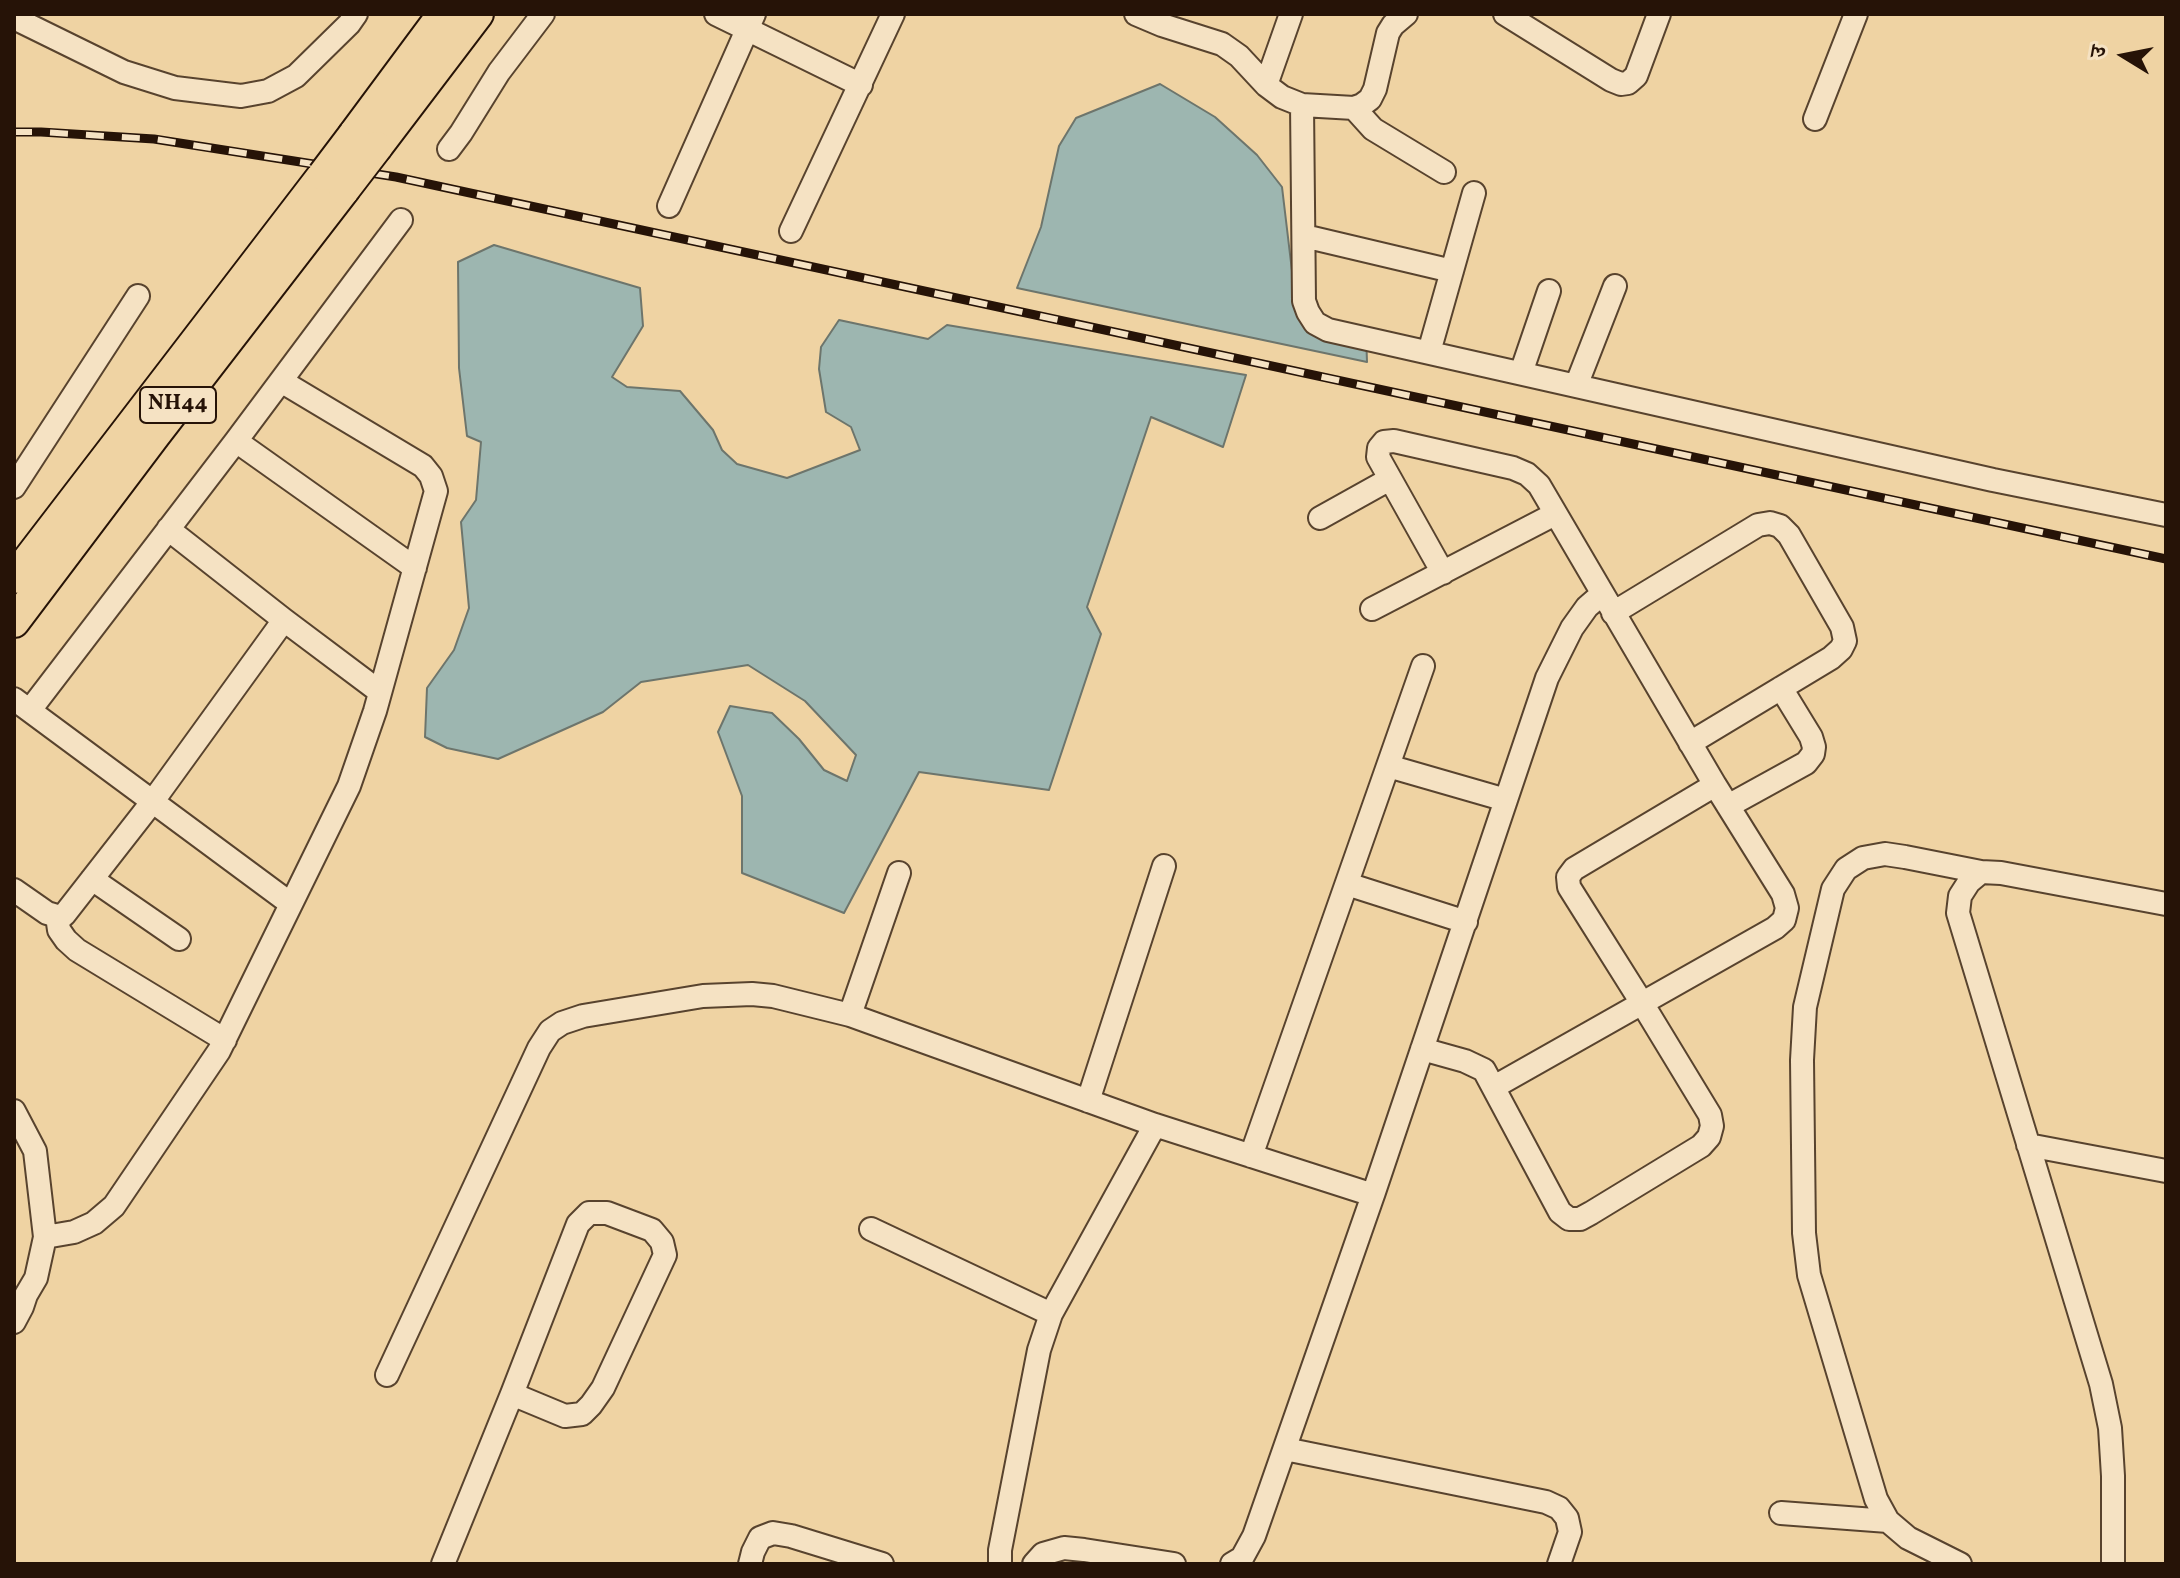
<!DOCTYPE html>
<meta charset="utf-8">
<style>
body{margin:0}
#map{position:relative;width:2180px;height:1578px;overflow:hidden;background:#efd3a3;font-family:Vollkorn,"Noto Serif Devanagari",serif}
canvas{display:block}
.frame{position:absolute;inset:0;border:16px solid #261307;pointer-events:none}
.north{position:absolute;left:2084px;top:16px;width:80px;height:80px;-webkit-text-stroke:6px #f5e2c3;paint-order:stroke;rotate:280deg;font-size:22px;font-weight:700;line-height:32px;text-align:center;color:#261307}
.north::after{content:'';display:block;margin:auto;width:28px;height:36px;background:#261307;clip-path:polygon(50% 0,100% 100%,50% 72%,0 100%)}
</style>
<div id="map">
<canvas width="2180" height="1578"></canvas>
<div class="frame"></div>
<div class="north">उ</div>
</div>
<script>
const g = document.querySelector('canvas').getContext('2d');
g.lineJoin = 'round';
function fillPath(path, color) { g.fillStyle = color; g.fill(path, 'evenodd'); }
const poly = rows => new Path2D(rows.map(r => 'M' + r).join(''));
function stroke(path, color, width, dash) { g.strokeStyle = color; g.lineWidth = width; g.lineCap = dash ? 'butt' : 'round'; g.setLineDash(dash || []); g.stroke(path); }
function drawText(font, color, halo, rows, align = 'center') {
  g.font = font + ' Vollkorn,serif'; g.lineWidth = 6; g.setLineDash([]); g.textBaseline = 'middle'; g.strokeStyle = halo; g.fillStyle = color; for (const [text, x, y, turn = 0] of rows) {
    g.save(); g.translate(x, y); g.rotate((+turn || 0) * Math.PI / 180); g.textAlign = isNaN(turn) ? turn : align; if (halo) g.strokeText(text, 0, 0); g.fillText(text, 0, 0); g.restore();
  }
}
const water = poly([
 [1160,84,1215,117,1257,155,1282,187,1297,313,1366,332,1367,362,1017,288,1041,227,1059,146,1076,118,1160,84],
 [494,245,640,288,643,326,612,377,627,387,680,391,713,430,722,450,737,464,787,478,860,450,851,427,826,412,819,369,821,347,839,320,928,339,947,325,1246,375,1223,447,1151,417,1087,607,1101,634,1049,790,919,772,844,913,742,873,742,796,718,732,730,706,772,713,799,739,824,770,847,781,856,755,805,701,748,665,641,682,603,712,498,759,447,748,425,737,427,688,454,650,469,608,461,522,476,500,481,442,467,436,459,368,458,262,494,245]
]);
fillPath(water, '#9db6b0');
stroke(water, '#6d756c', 2);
const minor = poly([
 [716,14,861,85],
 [1136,14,1162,25,1222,44,1239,56,1266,85,1282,97,1302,105,1354,108,1362,105,1370,99,1375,89,1388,33,1393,25,1406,14],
 [1505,14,1611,80,1621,84,1628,83,1636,76,1659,14],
 [14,18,124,72,175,88,241,96,268,91,296,76,349,24,356,14],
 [1266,85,1291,14],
 [1302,105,1304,301,1308,312,1315,323,1328,330,1993,480,2166,515],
 [1354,108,1373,129,1444,172],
 [1815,119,1856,14],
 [449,149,461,133,499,72,543,14],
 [669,206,754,14],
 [791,231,893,14],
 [1304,236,1452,271],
 [1429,352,1474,193],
 [1521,373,1549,291],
 [1576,386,1615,286],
 [236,441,415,568],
 [14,487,138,296],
 [1320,518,1390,479],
 [168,529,284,620,380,692],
 [1372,609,1555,514],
 [1613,613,1758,525,1770,523,1780,526,1789,535,1842,627,1845,641,1841,649,1831,658,1690,743],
 [14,699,291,904],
 [30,710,236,441,401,220],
 [1388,766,1506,800],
 [1728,806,1806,763,1813,754,1814,747,1811,737,1781,688],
 [92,879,179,939],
 [1347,884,1466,922],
 [14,890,47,913,57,916,64,915,153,801,284,620],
 [57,916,59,930,66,940,77,950,225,1040],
 [850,1015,899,873],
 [1422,1049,1465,1061,1484,1070,1560,1212,1569,1219,1580,1219,1591,1213,1701,1146,1709,1137,1712,1126,1710,1115,1642,1003,1569,887,1568,877,1574,869,1715,785,1539,485,1527,474,1513,468,1394,441,1384,442,1379,448,1378,457,1443,573],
 [1494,1087,1775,928,1784,920,1787,908,1783,894,1715,785],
 [1088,1101,1164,866],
 [14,1111,35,1151,45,1237,36,1278,26,1295,22,1307,14,1322],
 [2028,1145,2166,1171],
 [1251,1156,1423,666],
 [871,1229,1051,1314],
 [45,1237,74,1232,94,1223,114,1206,219,1051,349,786,375,711,436,491,431,476,423,466,281,381],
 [387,1375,539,1048,550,1031,562,1023,583,1016,703,996,752,994,773,996,850,1015,1155,1125,1373,1195,1547,678,1572,628,1587,607,1602,594],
 [1285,1449,1546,1502,1559,1508,1567,1518,1570,1532,1559,1564],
 [1781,1513,1888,1521],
 [443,1564,512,1394,578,1224,589,1213,607,1213,652,1230,662,1242,665,1255,603,1388,591,1405,582,1414,565,1416,512,1394],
 [750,1564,753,1552,760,1538,773,1533,791,1536,882,1564],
 [1000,1564,1000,1550,1039,1350,1051,1314,1155,1125],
 [1034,1564,1043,1554,1064,1548,1084,1550,1174,1564],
 [1232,1564,1242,1558,1254,1536,1373,1195],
 [1960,1564,1908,1538,1888,1521,1876,1499,1809,1275,1804,1233,1802,1060,1805,1007,1833,889,1846,869,1863,858,1885,854,1905,857,1981,872],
 [2113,1564,2113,1476,2110,1428,2101,1384,1958,913,1960,896,1969,882,1981,872,2001,873,2166,904]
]);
const highway = poly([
 [354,134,443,14],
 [377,147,478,14],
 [14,578,323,175],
 [14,622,155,435,344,190]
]);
stroke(minor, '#58432e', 26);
stroke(highway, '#261307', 34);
stroke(minor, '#f5e2c3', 22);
stroke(highway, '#efd3a3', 30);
const rail = poly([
 [14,132,41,132,154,139,396,177,2166,559]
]);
stroke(rail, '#261307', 9);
stroke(rail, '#f5e2c3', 6, [18]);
const highwayBridge = poly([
 [323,175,354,134],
 [344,190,377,147]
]);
stroke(highwayBridge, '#261307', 34, []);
stroke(highwayBridge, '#efd3a3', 30);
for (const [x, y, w] of [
 [178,405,76]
]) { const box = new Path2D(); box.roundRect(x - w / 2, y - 18, w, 36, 6); g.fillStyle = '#f5e2c3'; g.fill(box); stroke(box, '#261307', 2); }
drawText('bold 22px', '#261307', null, [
 ["NH44",178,405]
]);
</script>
